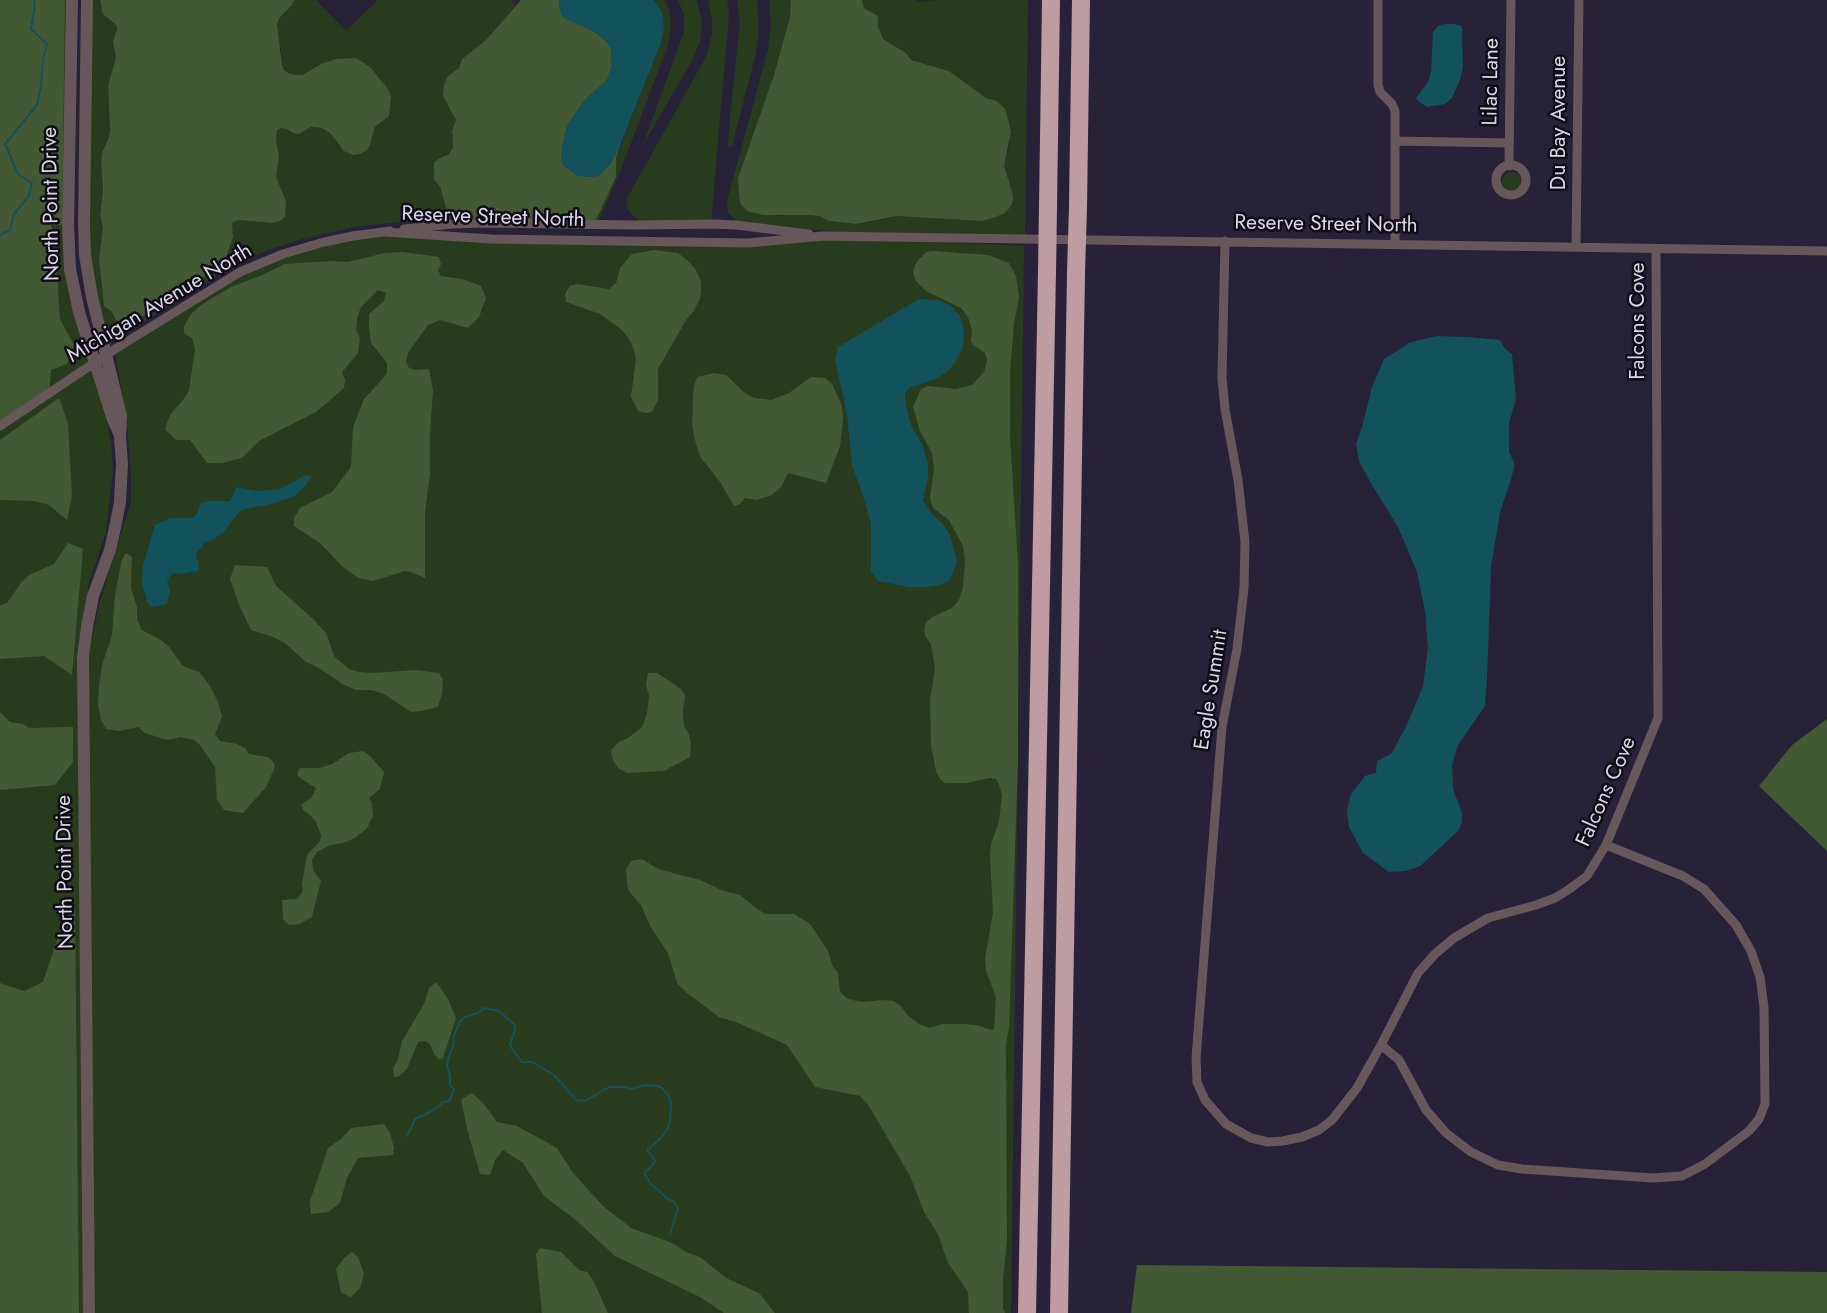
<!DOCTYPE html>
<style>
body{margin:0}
canvas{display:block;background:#282238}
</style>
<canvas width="1827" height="1313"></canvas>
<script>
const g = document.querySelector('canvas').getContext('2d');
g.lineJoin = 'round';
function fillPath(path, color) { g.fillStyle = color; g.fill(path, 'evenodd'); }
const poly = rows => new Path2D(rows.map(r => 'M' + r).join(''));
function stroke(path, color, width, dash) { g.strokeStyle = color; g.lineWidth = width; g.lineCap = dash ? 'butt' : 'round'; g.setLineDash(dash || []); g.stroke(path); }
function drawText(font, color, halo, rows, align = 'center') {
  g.font = font + ' Jost,sans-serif'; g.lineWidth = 5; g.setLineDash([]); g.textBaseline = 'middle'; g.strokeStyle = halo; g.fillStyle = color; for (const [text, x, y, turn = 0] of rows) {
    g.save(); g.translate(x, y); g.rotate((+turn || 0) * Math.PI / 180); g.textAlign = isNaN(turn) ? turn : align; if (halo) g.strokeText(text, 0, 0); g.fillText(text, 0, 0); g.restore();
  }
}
fillPath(poly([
 [0,0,72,0,70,269,111,442,113,471,106,532,88,586,87,662,100,602,131,502,131,473,127,425,115,349,240,272,353,236,713,242,823,236,1024,246,1011,1313,0,1313],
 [91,0,100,0,100,5,107,18,116,25,117,29,113,42,116,58,108,85,110,131,102,153,101,163,103,190,100,215,103,228,99,259,104,306,112,312,116,320,130,322,149,313,167,295,175,290,202,278,223,266,233,237,232,223,237,220,272,223,286,201,276,178,276,171,278,163,278,148,276,139,277,130,281,128,287,129,293,133,299,134,311,127,322,128,330,133,339,146,370,145,375,127,389,116,391,97,388,89,336,59,323,63,302,75,295,75,288,73,284,70,282,65,281,48,276,31,280,17,292,5,294,0,316,0,346,31,378,0,511,0,516,5,486,40,470,52,459,68,448,76,449,107,454,114,456,120,452,131,453,147,449,154,438,159,434,179,440,187,446,209,453,220,387,223,353,227,299,240,266,251,231,266,126,333,118,336,110,335,106,331,92,276,89,218],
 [654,0,664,0,669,9,671,27,667,48,621,169,599,220,596,220,616,177,616,158,661,43,655,1],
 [678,0,697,0,702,22,700,41,693,59,643,145,684,32,684,14],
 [708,0,727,0,729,14,711,222,639,221,628,210,626,200,706,57,712,34,712,20],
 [737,0,757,0,759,31,755,57,732,146,729,148,728,145,730,117,740,24],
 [769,0,791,0,790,17,774,75,738,178,777,216,797,214,819,216,829,221,856,224,896,216,982,221,1012,191,1004,166,1010,142,997,101,986,98,949,71,911,60,905,53,883,39,878,25,878,16,864,8,862,0,916,0,920,2,936,0,1028,0,1025,235,838,232,736,221,728,212,727,201,768,50,771,25],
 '1502 182a10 10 0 1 1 20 0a10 10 0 1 1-20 0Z'
]), '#293b1d');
fillPath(poly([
 [0,0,65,0,62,225,51,225,57,242,57,274,60,319,74,345,67,364,51,370,49,393,0,426],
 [100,0,294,0,292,5,280,17,277,25,282,65,284,70,288,73,295,75,302,75,323,63,336,59,356,58,370,67,388,89,391,97,389,116,375,127,370,145,367,150,360,154,353,155,344,151,330,133,322,128,311,127,299,134,293,133,287,129,281,128,277,130,276,139,279,157,276,177,286,201,285,217,280,221,272,223,238,220,232,223,233,237,223,266,202,278,175,290,167,295,149,313,130,322,123,323,116,320,112,312,104,306,99,259,103,228,100,215,103,190,101,162,102,153,109,136,110,130,108,85,116,58,113,42,117,29,116,25,103,14],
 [521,0,559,0,559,7,569,20,597,33,606,41,611,48,611,69,607,80,586,99,572,118,567,127,562,147,600,175,610,164,620,146,616,158,616,177,596,220,453,220,448,215,440,187,434,179,434,163,438,159,449,154,453,147,452,131,456,120,443,96,444,84,448,76,459,68,462,59,486,40],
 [791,0,862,0,864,8,878,16,878,26,883,39,906,53,911,60,949,71,986,98,997,101,1005,109,1011,131,1004,166,1012,191,1013,199,1011,206,1005,213,993,218,982,221,896,216,856,224,829,221,819,216,807,215,763,215,747,211,740,203,738,178,774,75,790,17],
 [654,250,678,253,687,260,696,270,701,281,701,291,700,299,693,312,686,320,658,369,658,400,652,412,646,413,638,411,631,396,636,360,634,350,629,339,622,330,600,314,566,302,565,294,570,286,577,284,609,289,616,283,620,268,632,254],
 [934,251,988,255,1009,263,1016,276,1019,298,1014,323,1010,373,1010,437,1018,565,1018,761,1009,1027,1006,1045,1007,1238,1003,1282,1003,1308,1005,1313,969,1313,968,1292,948,1263,938,1234,924,1212,910,1176,869,1106,860,1096,815,1087,787,1045,736,1022,719,1017,687,993,677,983,668,953,650,926,641,905,628,890,626,870,631,861,642,859,658,869,700,880,724,891,740,895,756,908,765,914,794,914,810,924,828,951,833,967,838,973,840,992,848,999,862,1002,882,1000,893,1001,901,1006,907,1015,919,1024,930,1028,942,1024,964,1024,976,1025,992,1030,994,1028,996,997,986,971,985,959,993,912,990,854,991,844,999,821,1002,796,999,784,996,779,990,778,967,783,945,783,940,779,936,771,931,745,930,700,935,669,931,644,925,636,924,629,926,622,934,616,952,608,959,600,963,587,965,561,963,546,949,520,933,508,930,498,934,469,932,453,920,431,913,407,921,389,928,386,956,389,972,385,984,372,987,360,985,353,973,345,971,341,972,330,968,317,961,308,926,291,916,281,913,272,916,263,926,252],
 [403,252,439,257,441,264,438,270,441,276,462,279,481,286,486,298,479,317,468,328,440,320,428,325,408,353,406,362,409,368,415,370,429,369,433,391,430,432,430,474,425,512,425,578,411,572,405,571,373,581,358,578,343,567,320,543,294,526,294,518,300,508,332,492,351,467,353,427,364,399,387,374,387,364,384,359,371,343,369,327,369,314,384,301,386,293,378,290,361,307,357,318,356,330,360,338,358,353,342,372,345,380,344,388,316,412,259,441,242,458,222,463,207,463,190,440,176,440,165,429,170,415,184,399,189,390,195,349,192,338,184,333,184,326,191,314,201,305,231,287,260,276,285,264,332,261,348,262,385,253],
 [714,373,726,375,746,394,754,398,771,400,789,393,811,377,825,378,832,384,842,406,843,419,840,446,826,483,788,473,781,487,772,495,756,500,745,498,740,504,734,506,720,482,701,458,696,444,692,425,693,395,695,382,698,377],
 [59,398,68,423,72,496,67,520,49,505,34,501,0,500,0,440],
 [68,543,83,549,72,675,44,656,0,659,0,605,7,603,21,583,29,575,54,564],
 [126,553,132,557,131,588,137,607,137,620,142,630,161,640,169,647,183,666,199,672,210,686,218,702,222,717,215,734,220,741,237,744,245,748,249,754,268,757,274,763,275,767,266,787,243,813,224,810,217,800,215,767,200,745,194,740,181,737,167,740,145,733,138,727,119,731,106,729,101,720,98,704,99,686,102,665,112,635,115,595,122,559],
 [235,565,267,567,276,586,312,618,326,633,334,656,349,669,359,672,373,673,416,670,439,673,443,680,442,693,438,707,421,711,411,712,384,694,372,690,357,690,344,685,319,668,306,662,285,643,273,637,251,630,240,607,230,579],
 [648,673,657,673,681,689,685,695,683,713,684,726,689,734,691,744,690,757,664,771,627,773,618,768,612,758,611,750,619,742,628,738,642,727,647,714,649,696,646,685],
 [0,712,10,722,23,724,29,728,73,727,73,762,55,785,2,790,0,789],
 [1827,719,1827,851,1759,786,1792,745],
 [363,751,370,756,384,772,380,789,369,798,372,803,373,816,367,828,355,838,343,843,331,845,317,852,312,860,313,870,321,881,312,917,299,924,289,925,283,919,282,900,297,899,303,891,302,884,307,855,320,841,321,835,316,822,310,815,304,811,301,805,312,797,316,788,300,778,297,774,300,768,320,768,332,764,349,753],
 [75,909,79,1313,0,1313,0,983,24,991,43,982,64,920],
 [436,982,448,999,456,1018,443,1058,439,1059,434,1054,430,1044,425,1041,418,1042,407,1069,398,1077,394,1077,393,1068,398,1059,402,1041,424,1004,429,988],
 [472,1093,483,1103,497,1122,517,1126,557,1148,573,1173,603,1206,631,1228,672,1243,688,1253,700,1257,726,1278,759,1293,775,1313,724,1313,700,1297,615,1256,577,1221,544,1196,523,1163,503,1150,495,1160,490,1175,480,1174,467,1129,461,1099],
 [384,1124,390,1133,394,1148,393,1155,358,1158,347,1178,340,1203,328,1212,311,1214,310,1201,328,1148,341,1139,351,1128],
 [540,1248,561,1252,579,1270,587,1272,593,1280,608,1313,542,1313,536,1254],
 [352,1252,358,1257,364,1274,360,1288,351,1297,341,1292,336,1269,345,1257],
 [1137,1265,1827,1272,1827,1313,1131,1313]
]), '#435934');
fillPath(poly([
 [559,0,654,0,662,12,664,27,661,43,620,146,610,164,600,175,593,177,585,177,576,175,564,166,561,160,562,147,567,127,572,118,586,99,607,80,611,69,611,49,606,41,597,33,562,17,559,7],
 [1446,24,1455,24,1461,26,1462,28,1463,67,1460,80,1452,98,1445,104,1427,107,1418,101,1416,98,1428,82,1431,72,1433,32,1438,26],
 [919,299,937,300,950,305,960,316,964,330,963,346,957,359,949,370,938,378,909,388,905,393,906,407,911,425,923,446,928,463,928,478,923,501,932,514,943,524,950,535,957,561,954,571,949,581,939,585,926,587,909,587,878,581,871,571,871,524,864,499,852,465,847,415,835,359,838,347],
 [1436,336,1467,337,1500,340,1505,349,1512,354,1516,399,1509,423,1509,452,1514,462,1514,469,1500,513,1491,567,1487,679,1485,706,1458,745,1452,765,1453,789,1462,813,1462,822,1458,831,1420,866,1405,871,1389,872,1363,853,1349,827,1347,810,1351,794,1365,776,1376,773,1377,761,1391,754,1406,727,1423,686,1428,648,1425,611,1417,572,1398,527,1372,485,1359,461,1356,444,1362,427,1372,387,1384,359,1409,343],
 [309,475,311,477,306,485,294,496,272,504,245,509,239,512,223,533,210,541,205,542,201,548,196,554,199,565,198,571,179,574,174,573,170,576,167,580,170,590,167,604,152,607,148,603,142,584,143,566,155,525,171,518,192,518,196,515,201,503,208,501,229,501,232,497,236,487,258,491,280,489,304,476]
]), '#11525d');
stroke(poly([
 [0,235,10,230,14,214,29,196,32,183,18,174,5,144,37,105,41,86,43,60,47,44,31,29,35,6,34,0],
 [407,1136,415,1119,430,1112,444,1102,449,1101,452,1095,454,1090,450,1085,450,1075,447,1066,449,1056,453,1047,454,1035,460,1022,465,1017,478,1013,484,1008,499,1011,515,1025,515,1029,510,1045,512,1049,522,1062,532,1062,554,1075,576,1100,585,1101,609,1087,625,1087,631,1089,644,1085,657,1086,662,1088,668,1095,671,1102,670,1121,667,1130,660,1139,648,1149,648,1152,655,1160,653,1165,645,1172,645,1175,651,1184,668,1199,673,1201,678,1208,670,1234]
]), '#11525d', 2);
stroke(poly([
 [1378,0,1378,85,1380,92,1392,104,1395,111,1395,244],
 [1395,141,1509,143],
 '1496 180a15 15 0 1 1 30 0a15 15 0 1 1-30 0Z',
 [1509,166,1511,0],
 [404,229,452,224,486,223,636,225,714,224,736,225,809,234],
 [385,232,491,239,748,243,823,236,1827,251],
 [1225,241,1222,378,1225,409,1238,480,1245,542,1244,588,1237,649,1222,727,1196,1058,1197,1082,1205,1100,1226,1124,1251,1138,1268,1142,1283,1141,1302,1137,1319,1130,1332,1120,1357,1088,1381,1045,1418,973,1435,954,1454,938,1488,918,1536,905,1555,898,1568,890,1587,876,1606,845,1658,718,1656,249],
 [1576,247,1579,0],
 [0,426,115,349,240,272,283,254,324,242,353,236,390,231],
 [1381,1045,1399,1060,1426,1110,1446,1133,1471,1152,1498,1165,1522,1169,1653,1178,1682,1176,1705,1164,1749,1131,1759,1119,1765,1104,1764,1007,1760,977,1751,951,1736,925,1704,889,1683,876,1606,845]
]), '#66585a', 9);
stroke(poly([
 [72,0,68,225,70,269,79,312,113,420,120,435],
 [87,0,84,224,85,255,92,297,121,416,120,436,122,464,120,502,116,523,110,550,93,596,87,627,83,657,89,1313]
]), '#66585a', 12);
stroke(poly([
 [1048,207,1051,0],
 [1078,207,1081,0],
 [1027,1313,1047,272],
 [1059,1313,1076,273]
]), '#be9ca2', 18);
stroke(poly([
 [1047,272,1048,207],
 [1076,273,1078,207]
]), '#be9ca2', 18);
drawText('21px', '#dad6e5', '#100d17', [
 ["Lilac Lane",1492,82,-89],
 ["Du Bay Avenue",1560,123,-90],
 ["North Point Drive",52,204,-91],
 ["Reserve Street North",493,218,2],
 ["Reserve Street North",1326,225,1],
 ["Michigan Avenue North",160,304,-31],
 ["Falcons Cove",1639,321,-90],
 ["Eagle Summit",1212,690,-81],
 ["Falcons Cove",1607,792,-66],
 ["North Point Drive",66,872,-91]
]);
</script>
